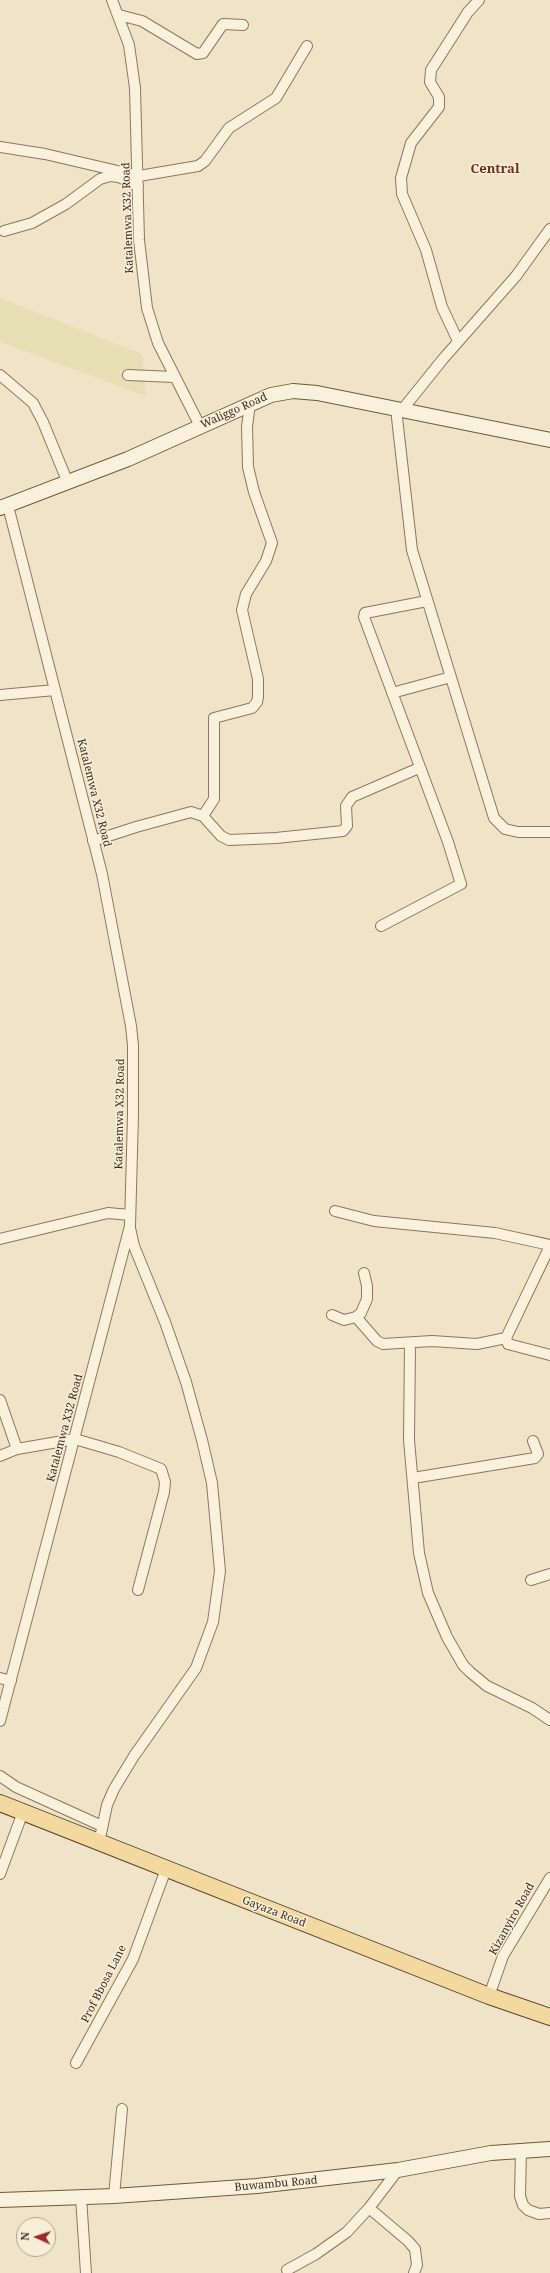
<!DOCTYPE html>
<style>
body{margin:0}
#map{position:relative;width:550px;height:2273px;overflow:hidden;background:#f0e4c8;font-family:"Noto Serif",serif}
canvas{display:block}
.north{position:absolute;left:16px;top:2217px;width:40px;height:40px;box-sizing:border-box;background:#f7eed8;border:1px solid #ada18e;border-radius:50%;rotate:273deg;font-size:11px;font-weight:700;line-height:16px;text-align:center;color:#3d2e20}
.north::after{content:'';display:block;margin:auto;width:14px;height:18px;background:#9e2a2b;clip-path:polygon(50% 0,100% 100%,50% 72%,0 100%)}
</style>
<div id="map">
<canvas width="550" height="2273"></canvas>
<div class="north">N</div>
</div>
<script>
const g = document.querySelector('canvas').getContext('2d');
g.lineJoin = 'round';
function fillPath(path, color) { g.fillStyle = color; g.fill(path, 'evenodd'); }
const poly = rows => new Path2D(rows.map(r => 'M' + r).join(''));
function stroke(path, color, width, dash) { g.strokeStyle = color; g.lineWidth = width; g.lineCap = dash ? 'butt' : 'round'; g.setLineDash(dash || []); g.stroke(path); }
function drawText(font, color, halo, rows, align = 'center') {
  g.font = font + ' "Noto Serif",serif'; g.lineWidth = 3; g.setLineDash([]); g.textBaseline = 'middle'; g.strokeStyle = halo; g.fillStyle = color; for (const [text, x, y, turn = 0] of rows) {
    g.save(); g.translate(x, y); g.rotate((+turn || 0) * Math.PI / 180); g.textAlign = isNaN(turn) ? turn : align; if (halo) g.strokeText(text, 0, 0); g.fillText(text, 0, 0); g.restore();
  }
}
fillPath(poly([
 [0,298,142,354,146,396,0,342]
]), '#e6deb5');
const street = poly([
 [112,0,129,45,135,88,139,240,147,308,158,343,200,426],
 [119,15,142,21,197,54,203,53,223,24,243,25],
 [0,147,45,154,139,176,198,166,205,161,229,128,276,98,307,46],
 [4,231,32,223,66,204,100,179,110,176,119,177,138,186],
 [458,341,442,307,426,250,402,194,401,178,411,143,439,107,439,97,430,82,431,70,468,12,479,0],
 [0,375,33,403,43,422,68,483],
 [128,375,174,377],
 [396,409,412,550,494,818,505,829,518,832,550,832],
 [402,410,443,359,516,276,550,229],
 [392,693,451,677],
 [0,695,55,690],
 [203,816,214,799,214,718,252,708,257,702,258,697,258,679,242,610,246,594,266,561,272,543,254,492,248,467,247,427,250,403],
 [93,841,136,827,191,812,203,816,221,836,229,840,276,838,343,831,347,826,346,806,352,797,419,768],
 [381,926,461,884,448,842,364,617,365,613,427,601],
 [335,1211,374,1221,495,1233,550,1245],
 [0,1239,108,1213,130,1215],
 [332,1315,344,1320,356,1317,361,1313,367,1299,367,1286,364,1273],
 [356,1317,377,1341,383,1344,432,1341,477,1344,506,1338],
 [506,1338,550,1246],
 [506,1338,508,1344,550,1355],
 [410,1343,409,1440,419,1553,428,1593,447,1637,463,1665,470,1672,487,1686,532,1708,550,1720],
 [0,1400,17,1449],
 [0,1456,17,1449,75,1439,119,1452,161,1469,165,1482,164,1492,138,1590],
 [413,1478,535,1458,538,1454,533,1441],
 [531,1580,550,1574],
 [0,1678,11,1681],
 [0,1721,130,1226,133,1115,133,1045,131,1026,102,874,8,506],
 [0,1776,16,1787,102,1826],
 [99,1843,107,1805,114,1789,134,1756,196,1668,213,1622,220,1571,212,1483,202,1440,186,1382,165,1322,134,1246,130,1228],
 [0,1874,23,1812],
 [489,1996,503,1956,550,1878],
 [76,2063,133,1959,166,1869],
 [521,2151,520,2196,523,2205,528,2210,539,2214,550,2213],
 [114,2196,122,2109],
 [81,2197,86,2273],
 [369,2208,408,2241,415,2249,417,2265,414,2273],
 [287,2270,316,2254,347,2232,369,2208,398,2170]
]);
const secondary = poly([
 [0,508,128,459,271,395,293,391,317,393,550,440],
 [0,2200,114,2196,257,2186,398,2170,491,2153,550,2149]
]);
const primary = poly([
 [0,1803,489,1996,550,2017]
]);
stroke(street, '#8d765c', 12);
stroke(secondary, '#6f573f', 16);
stroke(primary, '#5b4430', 18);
stroke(street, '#faf1dc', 10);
stroke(secondary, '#faf1dc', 14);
stroke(primary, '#f3d9a0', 16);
drawText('11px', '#3d2e20', '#f7eed8', [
 ["Katalemwa X32 Road",128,218,-92],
 ["Waliggo Road",234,411,-24],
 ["Katalemwa X32 Road",94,793,76],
 ["Katalemwa X32 Road",120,1114,-89],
 ["Katalemwa X32 Road",65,1428,-75],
 ["Gayaza Road",274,1912,21],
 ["Kizanyiro Road",512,1919,-61],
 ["Prof Bbosa Lane",104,1984,-63],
 ["Buwambu Road",276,2184,-5]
]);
drawText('bold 13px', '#6b2e1e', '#f7eed8', [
 ["Central",495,169]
]);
</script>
